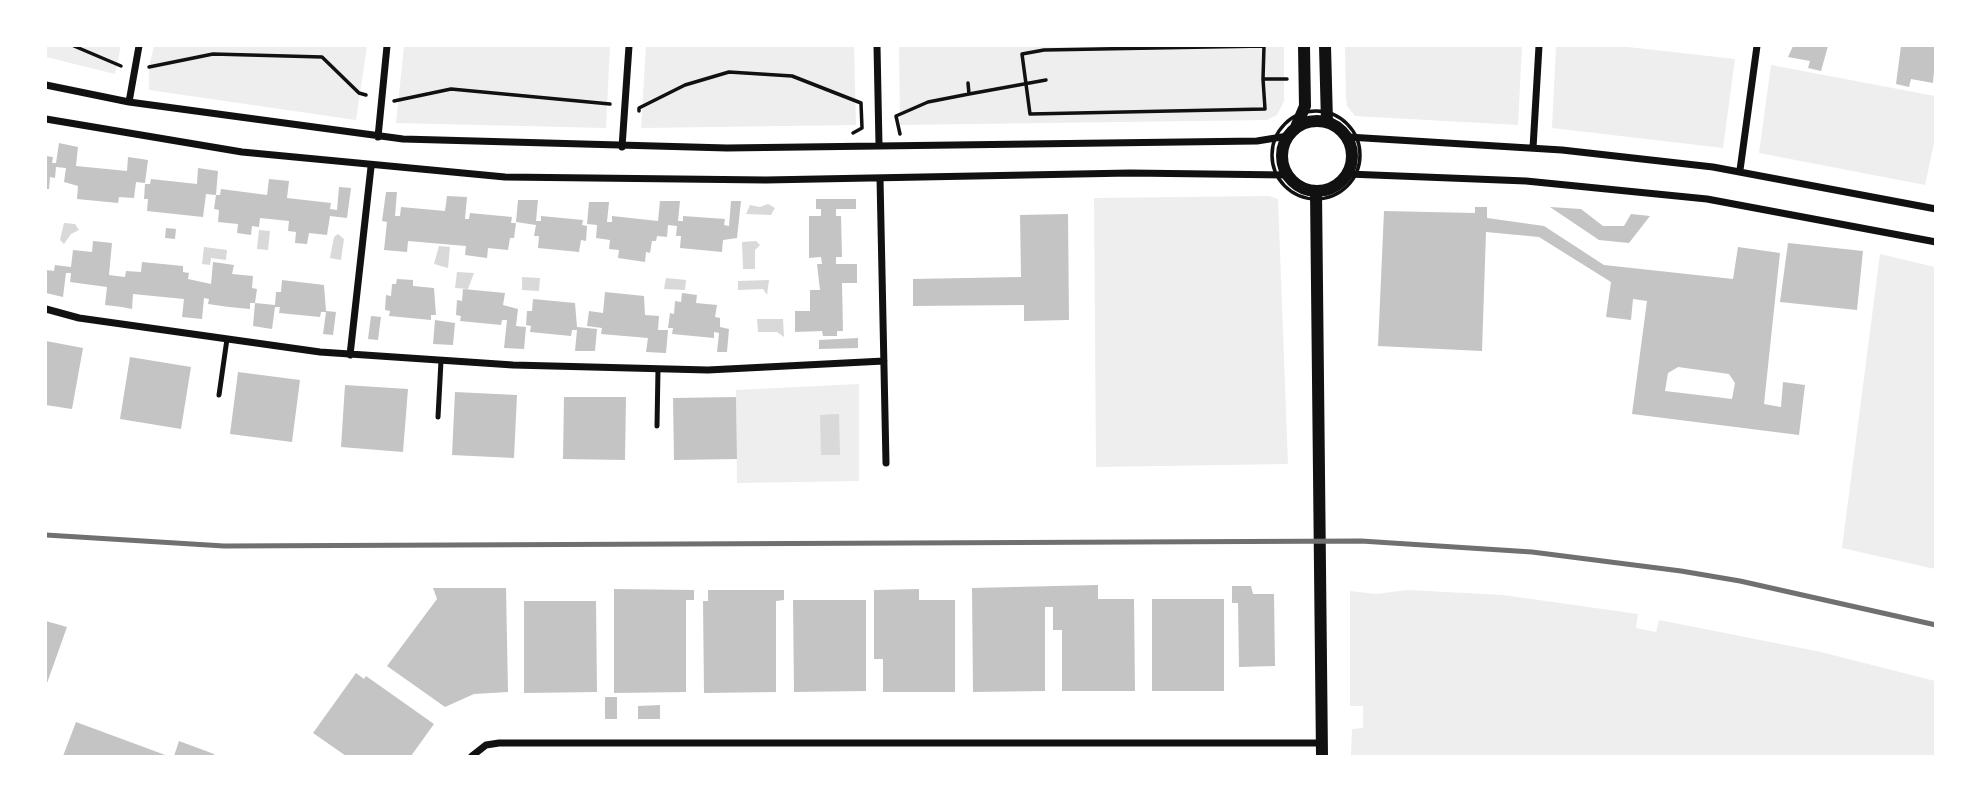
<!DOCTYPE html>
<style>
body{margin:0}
#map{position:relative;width:1981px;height:802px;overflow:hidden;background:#fff;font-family:Spectral,serif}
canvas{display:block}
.frame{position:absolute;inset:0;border:47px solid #fff;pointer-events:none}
</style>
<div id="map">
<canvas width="1981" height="802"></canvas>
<div class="frame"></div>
</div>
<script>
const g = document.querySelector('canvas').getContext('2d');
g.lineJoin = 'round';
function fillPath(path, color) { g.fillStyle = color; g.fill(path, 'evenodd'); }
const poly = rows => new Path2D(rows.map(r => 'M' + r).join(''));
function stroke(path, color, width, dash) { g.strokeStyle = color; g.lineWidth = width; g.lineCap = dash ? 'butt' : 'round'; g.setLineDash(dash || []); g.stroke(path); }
fillPath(poly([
 [46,46,121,46,115,74,46,57],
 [154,46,367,46,356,120,149,90,149,67],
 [404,46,610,46,606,128,396,123],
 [646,46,854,46,856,125,641,128],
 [899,46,1284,46,1284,101,1277,115,1267,120,900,125],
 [1345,46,1522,46,1518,125,1355,116,1347,106,1346,97],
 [1556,46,1619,46,1735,59,1723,148,1552,128],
 [1771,65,1935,96,1935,139,1925,185,1759,153],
 [1269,196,1278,199,1288,464,1096,467,1094,198],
 [1880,254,1935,267,1935,569,1842,548],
 [859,384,859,481,737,483,736,390],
 [1407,590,1503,595,1638,614,1636,628,1656,632,1659,620,1821,652,1935,681,1935,756,1351,756,1352,729,1363,728,1363,706,1350,706,1350,591,1376,594]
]), '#eee');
fillPath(poly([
 [768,204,775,208,771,215,746,214,750,205,760,207],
 [64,223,75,224,79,230,71,234,64,244,60,240],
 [259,230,270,231,268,250,257,249],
 [338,234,344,239,341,260,330,258,334,237],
 [756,241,760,245,755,250,755,269,743,269,742,242],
 [439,246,450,247,448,268,434,264],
 [204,247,227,250,226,260,211,258,210,265,202,264],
 [457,272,474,273,468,289,455,288],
 [522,277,540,278,539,291,522,290],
 [666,278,686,280,685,290,664,289],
 [769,280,767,295,763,289,738,290,738,281],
 [757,319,783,319,784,337,777,332,758,332],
 [839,414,840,455,821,455,820,415]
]), '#d9d9d9');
fillPath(poly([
 [1828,46,1821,71,1808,68,1810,61,1788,57,1793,46],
 [1901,46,1936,46,1933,83,1911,79,1909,87,1896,84],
 [59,143,78,147,76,166,127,171,128,157,148,160,145,183,136,182,134,198,119,197,118,203,77,199,78,186,64,182,66,168,56,167,55,178,50,177,49,189,46,189,46,156,53,157,52,163,56,163],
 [198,168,218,171,216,195,220,195,221,189,267,195,269,179,289,181,287,198,331,203,330,209,337,210,339,187,351,188,347,218,330,216,327,235,309,233,307,244,295,243,296,232,288,231,289,221,260,218,259,227,252,226,251,235,237,233,238,224,218,222,219,210,214,209,216,195,206,194,203,217,147,211,148,199,144,199,145,184,150,184,151,179,197,184],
 [386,192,397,192,395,216,400,216,401,207,445,211,447,196,467,197,465,219,469,219,470,213,512,217,511,223,516,223,514,238,510,238,508,250,488,248,487,258,465,255,466,246,408,241,407,252,384,250,387,222,382,221],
 [816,199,856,199,856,209,836,209,836,216,841,216,842,257,836,257,836,264,857,264,857,283,842,283,843,331,837,331,837,336,823,336,822,331,795,332,795,311,810,311,810,290,820,290,817,264,822,264,821,257,809,258,809,216,821,216,821,209,816,209],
 [518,200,538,200,536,221,541,221,541,216,583,220,582,225,587,226,586,241,581,240,579,252,538,248,539,236,534,236,536,225,516,222],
 [660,201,680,201,678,221,683,221,683,216,725,219,724,225,729,226,731,201,741,201,737,238,723,240,722,252,680,248,681,236,676,236,677,226,668,225,667,237,657,236,656,241,652,241,650,253,646,252,645,262,618,258,619,250,609,249,610,240,596,238,597,225,587,224,589,202,609,202,607,222,612,222,612,216,658,221],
 [1475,207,1487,207,1487,218,1544,226,1604,265,1733,279,1738,247,1780,253,1764,404,1781,407,1783,382,1805,385,1799,435,1632,414,1647,301,1633,299,1631,320,1606,317,1611,282,1539,237,1486,232,1482,351,1378,346,1384,211,1475,213],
 [1678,367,1729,374,1735,383,1732,399,1665,391,1668,373],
 [1550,207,1581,209,1603,226,1624,226,1631,214,1650,216,1629,243,1599,240],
 [1068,214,1069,320,1024,321,1024,305,913,306,913,279,1021,277,1020,215],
 [166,228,176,229,175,239,165,238],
 [93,241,112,243,109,275,125,277,126,271,141,272,142,262,183,266,183,272,189,273,188,279,211,284,213,262,234,265,232,274,253,276,252,288,257,289,255,303,250,303,250,309,229,307,208,304,209,299,204,298,202,319,182,317,184,299,133,294,132,309,122,307,105,305,107,287,70,282,71,273,66,273,63,297,46,293,46,270,54,271,55,265,71,267,73,250,92,252],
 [1788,243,1863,251,1857,310,1780,302],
 [397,279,413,280,413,286,434,288,436,315,431,315,431,320,389,316,390,311,385,310,386,295,391,296,392,284,396,284],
 [282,280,324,285,326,311,336,312,333,335,323,334,326,312,321,312,320,317,279,313,280,307,275,307,272,329,253,326,255,303,275,305,276,292,281,292],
 [463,289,505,293,503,305,518,309,516,326,526,327,524,349,504,348,507,320,502,320,501,325,460,321,461,316,456,315,457,300,462,301],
 [605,292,644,296,645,315,659,316,658,330,668,330,666,353,646,352,648,338,601,334,602,328,587,326,589,311,603,313],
 [682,293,697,295,696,303,717,305,715,317,720,318,720,327,729,329,727,352,717,352,719,333,714,332,714,338,672,334,673,328,668,328,670,313,674,314,675,301,681,302],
 [533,299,575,303,577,327,597,329,595,351,575,351,577,330,572,330,571,336,530,332,531,326,526,325,527,311,532,311],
 [371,316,381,317,378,340,368,339],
 [435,320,455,323,453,345,433,344],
 [858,338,858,348,819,349,819,340],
 [46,341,83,348,72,409,46,405],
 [130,357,191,367,181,429,120,419],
 [238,372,300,380,292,442,230,434],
 [345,385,408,389,403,452,341,447],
 [455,392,517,395,514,458,452,455],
 [564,397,626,397,625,460,563,459],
 [736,397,737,459,674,460,673,398],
 [1098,585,1098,599,1134,599,1135,691,1062,691,1062,630,1053,630,1053,607,1045,607,1045,691,973,692,972,588],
 [1232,586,1251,586,1253,594,1274,594,1275,666,1239,667,1238,603,1232,603],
 [433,588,506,588,508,692,474,694,445,707,387,666,437,599],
 [614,589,694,590,694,600,686,600,686,692,614,693],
 [919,589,919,600,955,600,955,692,883,692,883,659,874,659,874,590],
 [708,590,784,590,784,600,776,601,776,692,704,693,703,601,708,601],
 [1152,599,1224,599,1224,691,1152,691],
 [793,600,866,600,866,691,794,692],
 [524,601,596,601,597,692,524,693],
 [46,621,67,627,46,686],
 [356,673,364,679,366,676,434,724,411,756,346,756,313,733],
 [605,697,617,697,617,719,605,719],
 [660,705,660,719,638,719,638,706],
 [76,722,168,756,63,756],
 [179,741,214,754,214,756,174,756]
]), '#c4c4c4');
stroke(poly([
 [74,46,121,66],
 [149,67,213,54,322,57,359,93,366,95],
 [1263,79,1265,109,1030,114,1022,54,1044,50,1264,46,1263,79,1287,79],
 [969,94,1046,80],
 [394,101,451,89,610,104],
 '1272 155a44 44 0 1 1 88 0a44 44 0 1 1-88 0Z',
 [639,111,639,108,685,85,729,72,792,76,861,103,862,128,853,133],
 [900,134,896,116,928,102,969,94,968,83]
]), '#111', 3.5);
stroke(poly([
 [219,395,227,339],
 [438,417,441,361],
 [657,426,658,369]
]), '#111', 5);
stroke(poly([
 [877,46,879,145],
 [46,85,129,102,403,139,727,148,1257,141,1288,136],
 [129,102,139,46],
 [46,119,242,152,505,177,766,180,1130,173,1287,175],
 [378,137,387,46],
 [1348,137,1562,150,1713,167,1936,209],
 [622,147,629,46],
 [1533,148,1539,46],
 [1740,170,1757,46],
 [1348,174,1526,181,1707,199,1936,242],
 [880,178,886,463],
 [46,309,79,318,320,352,513,365,708,370,884,361],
 [350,355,371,167],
 [472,756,486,745,499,743,1322,743]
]), '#111', 7);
stroke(poly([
 [1325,46,1327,122],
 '1282 156a35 35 0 1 1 70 0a35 35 0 1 1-70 0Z',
 [1296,127,1305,106,1304,46],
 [1316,191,1322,756]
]), '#111', 12);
stroke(poly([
 [46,535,224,546,1361,541,1532,552,1681,571,1740,581,1936,625]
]), '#707070', 5);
</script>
